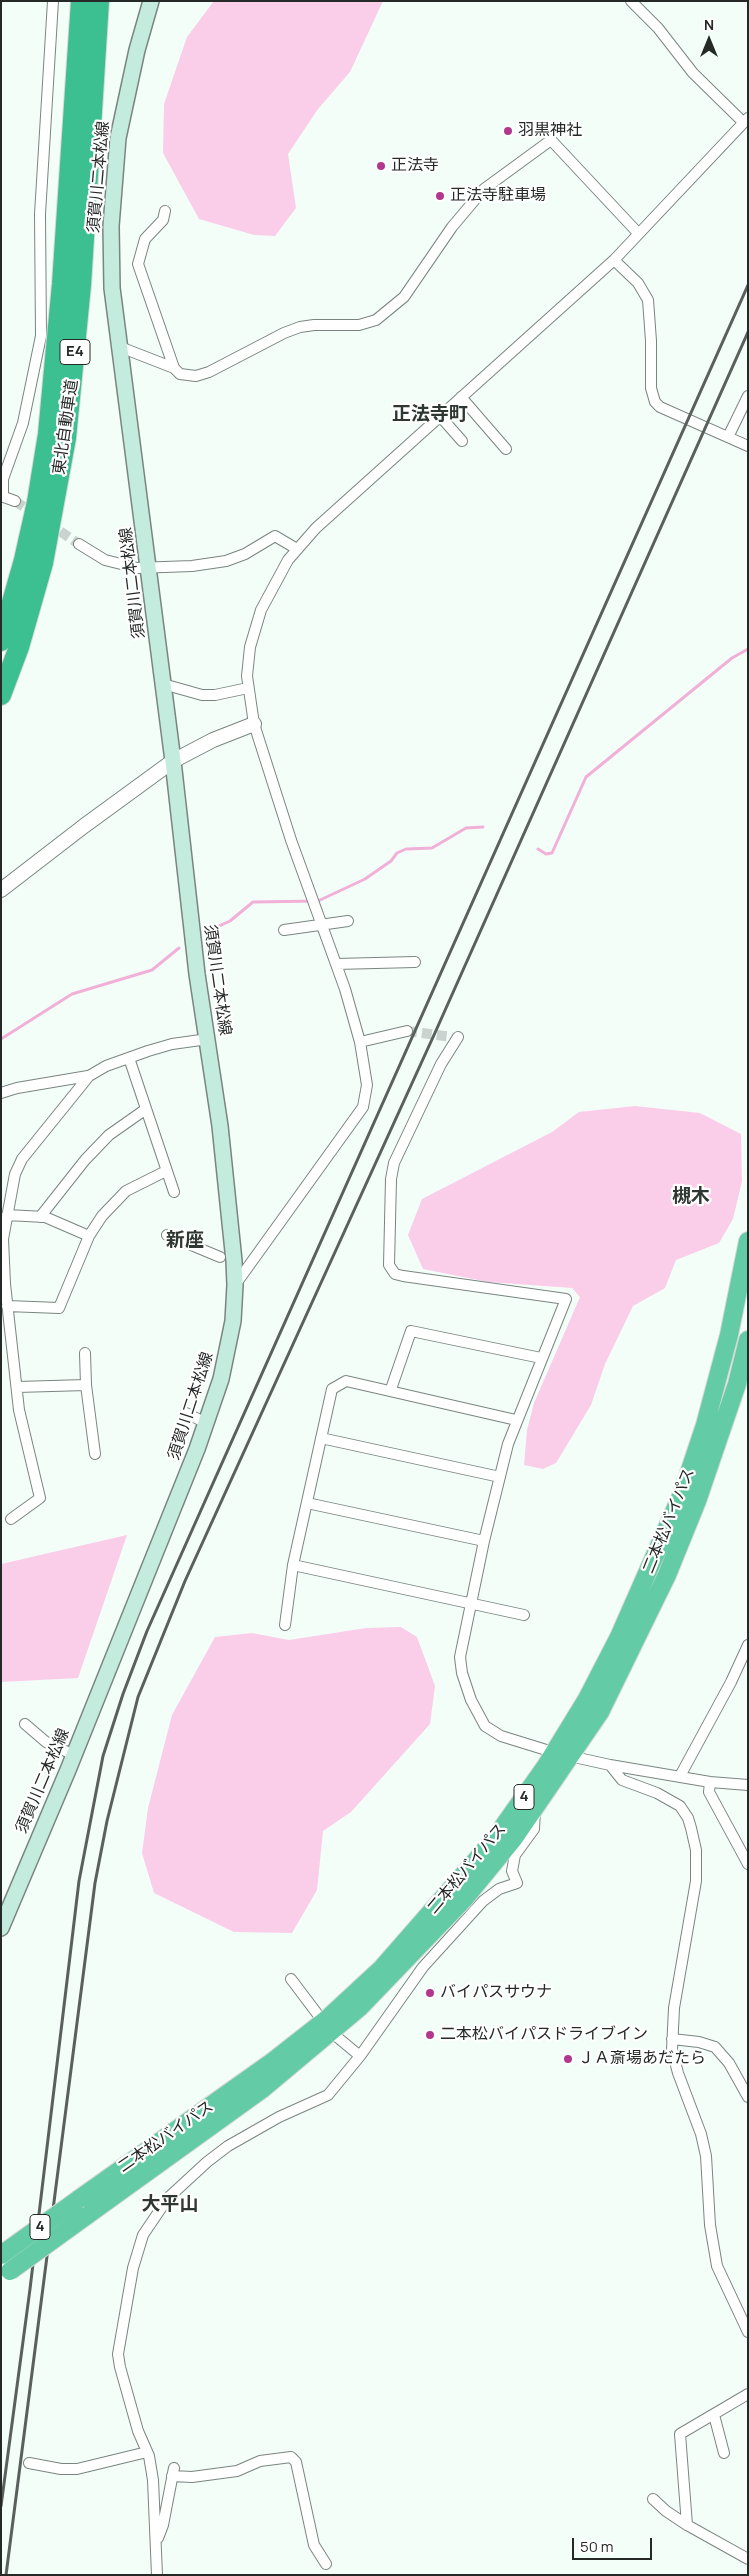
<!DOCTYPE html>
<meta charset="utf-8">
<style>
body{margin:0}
#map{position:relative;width:749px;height:2576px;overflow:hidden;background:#f3fef9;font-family:Manrope,sans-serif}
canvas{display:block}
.frame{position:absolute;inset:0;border:2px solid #252927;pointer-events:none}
.north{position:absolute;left:684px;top:15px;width:50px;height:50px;-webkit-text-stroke:4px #fff;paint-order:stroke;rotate:0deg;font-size:14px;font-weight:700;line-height:20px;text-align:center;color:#252927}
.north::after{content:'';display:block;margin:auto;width:18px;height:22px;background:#252927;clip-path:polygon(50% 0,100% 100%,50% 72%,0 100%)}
.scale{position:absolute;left:572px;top:2538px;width:80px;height:22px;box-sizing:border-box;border:2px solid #252927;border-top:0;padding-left:6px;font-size:15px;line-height:18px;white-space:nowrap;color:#252927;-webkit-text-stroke:4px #fff;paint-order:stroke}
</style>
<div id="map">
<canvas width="749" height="2576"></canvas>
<div class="frame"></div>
<div class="north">N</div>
<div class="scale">50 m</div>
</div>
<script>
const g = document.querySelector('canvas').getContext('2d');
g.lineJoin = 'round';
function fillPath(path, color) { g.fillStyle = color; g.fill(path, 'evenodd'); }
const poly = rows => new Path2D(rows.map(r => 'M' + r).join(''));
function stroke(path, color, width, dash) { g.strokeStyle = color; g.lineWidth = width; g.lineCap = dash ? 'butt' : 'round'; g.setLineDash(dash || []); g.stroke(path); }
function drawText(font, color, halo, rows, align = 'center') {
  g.font = font + ' Manrope,"Noto Sans JP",sans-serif'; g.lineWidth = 4.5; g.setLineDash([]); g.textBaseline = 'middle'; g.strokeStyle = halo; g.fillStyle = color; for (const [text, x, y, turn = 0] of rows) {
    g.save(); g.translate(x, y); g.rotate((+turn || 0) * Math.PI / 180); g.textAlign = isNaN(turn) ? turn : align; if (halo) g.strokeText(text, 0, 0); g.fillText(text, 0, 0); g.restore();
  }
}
fillPath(poly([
 [214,1,383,1,350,72,318,109,288,154,296,208,275,236,254,235,199,219,163,153,164,104,187,37],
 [635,1106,700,1113,741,1134,742,1181,733,1219,719,1243,676,1260,665,1288,633,1306,605,1364,591,1405,556,1463,543,1469,524,1465,527,1430,534,1403,580,1297,572,1288,488,1282,423,1269,408,1235,422,1199,552,1132,579,1112],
 [127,1535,78,1678,1,1682,1,1564],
 [401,1627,417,1637,435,1686,430,1724,351,1812,323,1831,317,1890,292,1933,234,1932,154,1893,142,1853,148,1808,172,1715,215,1637,252,1633,289,1640,366,1628]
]), '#facde8');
stroke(poly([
 [538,849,546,854,552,853,586,777,732,658,748,649],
 [208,931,230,921,253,902,318,901,365,879,391,861,397,853,406,849,432,848,466,828,483,827],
 [1,1039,72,994,152,970,179,948]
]), '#f1b0d7', 3);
stroke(poly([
 [15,501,36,515],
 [48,523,79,544],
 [407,1031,452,1037]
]), '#cad3cf', 10, [10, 5]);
const minor = poly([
 [631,1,658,28,693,73,743,122],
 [165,211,163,220,145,239,138,264,174,368],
 [614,260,638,283,648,300,651,341,651,388,655,402,660,407,748,446],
 [120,347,174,368,180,374,196,376,209,372,284,333,300,327,314,325,359,325,376,320,404,297,452,227,484,189,551,140,638,233],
 [461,397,506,449],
 [440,416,462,441],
 [728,437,748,396],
 [1,496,15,501],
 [3,496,3,479,23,423,41,336,40,214,53,1],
 [79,544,105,560,137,568,192,566,226,561,245,554,275,536,297,549],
 [163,684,202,695,215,695,248,688],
 [284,930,348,921],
 [336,964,415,962],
 [458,1037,441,1064,394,1163,391,1179,389,1265,395,1274,403,1276,566,1299,508,1444,484,1541,460,1657,462,1673,471,1700,485,1726,501,1736,556,1753,610,1765,710,1782,748,1785],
 [360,1042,407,1031],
 [129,1058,174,1192],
 [1,1093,17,1088,88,1076],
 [7,1215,45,1217,89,1236],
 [40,1217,85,1160,109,1135,146,1109],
 [167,1235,220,1257],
 [235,1285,363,1107,367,1085,360,1042,345,989,291,840,254,724,247,676,250,647,261,610,288,560,316,528,614,260,748,118],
 [7,1306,59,1308,89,1236,102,1216,126,1191,166,1171],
 [85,1353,86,1385,95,1454],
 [17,1387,86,1385],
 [391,1389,411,1331,541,1358],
 [186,1413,206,1423],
 [516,1420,346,1381,332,1389,293,1565,524,1615],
 [321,1438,500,1477],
 [307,1503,484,1541],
 [11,1519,40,1498,19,1410,5,1284,3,1239,15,1174,22,1159,89,1076,106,1066,148,1051,172,1044,208,1039],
 [285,1625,293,1565],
 [25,1724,46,1742,74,1755],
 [610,1765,622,1780,657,1793,680,1806,688,1818,691,1828,696,1850,696,1881,674,2008,672,2050,678,2073,701,2134,706,2156,710,2225,717,2266,748,2332],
 [680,1776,731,1682,748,1645],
 [710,1782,709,1792,748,1864],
 [291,1979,331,2032,360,2056],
 [672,2039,699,2042,715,2047,729,2063,748,2097],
 [748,2394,680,2434,687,2525,748,2559],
 [714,2415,724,2453],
 [29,2463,61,2469,77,2469,147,2452],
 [172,2476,192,2477,237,2471,260,2461,291,2457,296,2462,314,2545,326,2564],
 [653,2499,666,2511,687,2525],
 [158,2538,163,2525,174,2468],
 [157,2575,153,2480,149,2456,138,2431,120,2367,118,2354,133,2268,143,2235,168,2198,207,2162,228,2146,279,2117,328,2095,360,2056,423,1967,483,1901,499,1889,517,1883,512,1871,515,1855,534,1829,535,1811]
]);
const tertiary = poly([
 [1,890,84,826,173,761,213,740,254,724]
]);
const secondary = poly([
 [1,1928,68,1770,197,1449,221,1379,233,1321,235,1285,234,1261,220,1126,197,974,173,761,112,288,111,226,118,138,137,50,151,1]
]);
const trunk = poly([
 [79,2199,272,2062,328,2018,382,1968,424,1920,493,1841,546,1766,587,1699,619,1637,682,1494,705,1425,729,1335,748,1241],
 [86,2216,261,2090,360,2007,464,1899,514,1838,600,1712,667,1575,697,1501,737,1384,748,1340]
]);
const motorway = poly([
 [1,641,24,560,37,502,48,434,62,284,81,1],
 [1,695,19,647,43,563,66,438,81,285,99,1]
]);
stroke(minor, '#7b8580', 12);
stroke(tertiary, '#7b8580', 16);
stroke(secondary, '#7b8580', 18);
stroke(trunk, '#d8d8d8', 20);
stroke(motorway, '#d8d8d8', 22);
stroke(minor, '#fff', 10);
stroke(tertiary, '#fff', 14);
stroke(secondary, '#c4ecde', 15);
stroke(trunk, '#63cca7', 18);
stroke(motorway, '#3cbf91', 20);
stroke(poly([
 [1,2506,30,2289,79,1881,103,1756,123,1694,147,1631,748,285],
 [6,2575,95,1883,107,1821,138,1697,185,1581,434,1035,748,332]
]), '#5a605d', 3);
const trunkBridge = poly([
 [1,2255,79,2199],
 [10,2271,86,2216]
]);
stroke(trunkBridge, '#d8d8d8', 20, []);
stroke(trunkBridge, '#63cca7', 18);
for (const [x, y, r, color] of [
 [508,131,5,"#b1388c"],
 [381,166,5,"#b1388c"],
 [440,196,5,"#b1388c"],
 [430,1993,5,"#b1388c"],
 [430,2035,5,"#b1388c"],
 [568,2059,5,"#b1388c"]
]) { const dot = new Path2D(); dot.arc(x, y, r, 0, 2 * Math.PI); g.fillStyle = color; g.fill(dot); stroke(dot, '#fff', 2); }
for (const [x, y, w] of [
 [75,352,30],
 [524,1797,20],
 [40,2227,20]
]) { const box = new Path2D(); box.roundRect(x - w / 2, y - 12.5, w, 25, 4); g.fillStyle = '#fff'; g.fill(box); stroke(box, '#252927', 1); }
drawText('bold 15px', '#252927', null, [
 ["E4",75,352],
 ["4",524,1797],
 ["4",40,2227]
]);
drawText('16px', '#252927', '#fff', [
 ["羽黒神社",518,131],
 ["正法寺",391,166],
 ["正法寺駐車場",450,196],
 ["バイパスサウナ",440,1993],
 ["二本松バイパスドライブイン",440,2035],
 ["ＪＡ斎場あだたら",578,2059]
], 'left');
drawText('16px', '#252927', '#fff', [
 ["須賀川二本松線",99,177,-85],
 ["東北自動車道",66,427,-82],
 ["須賀川二本松線",133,583,-97],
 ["須賀川二本松線",217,980,82],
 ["須賀川二本松線",191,1406,-72],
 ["二本松バイパス",669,1521,-68],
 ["須賀川二本松線",43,1781,-67],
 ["二本松バイパス",467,1869,-50],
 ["二本松バイパス",166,2137,-35]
]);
drawText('bold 19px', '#2e3732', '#fff', [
 ["正法寺町",430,415],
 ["槻木",691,1197],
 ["新座",185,1241],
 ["大平山",170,2205]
]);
</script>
